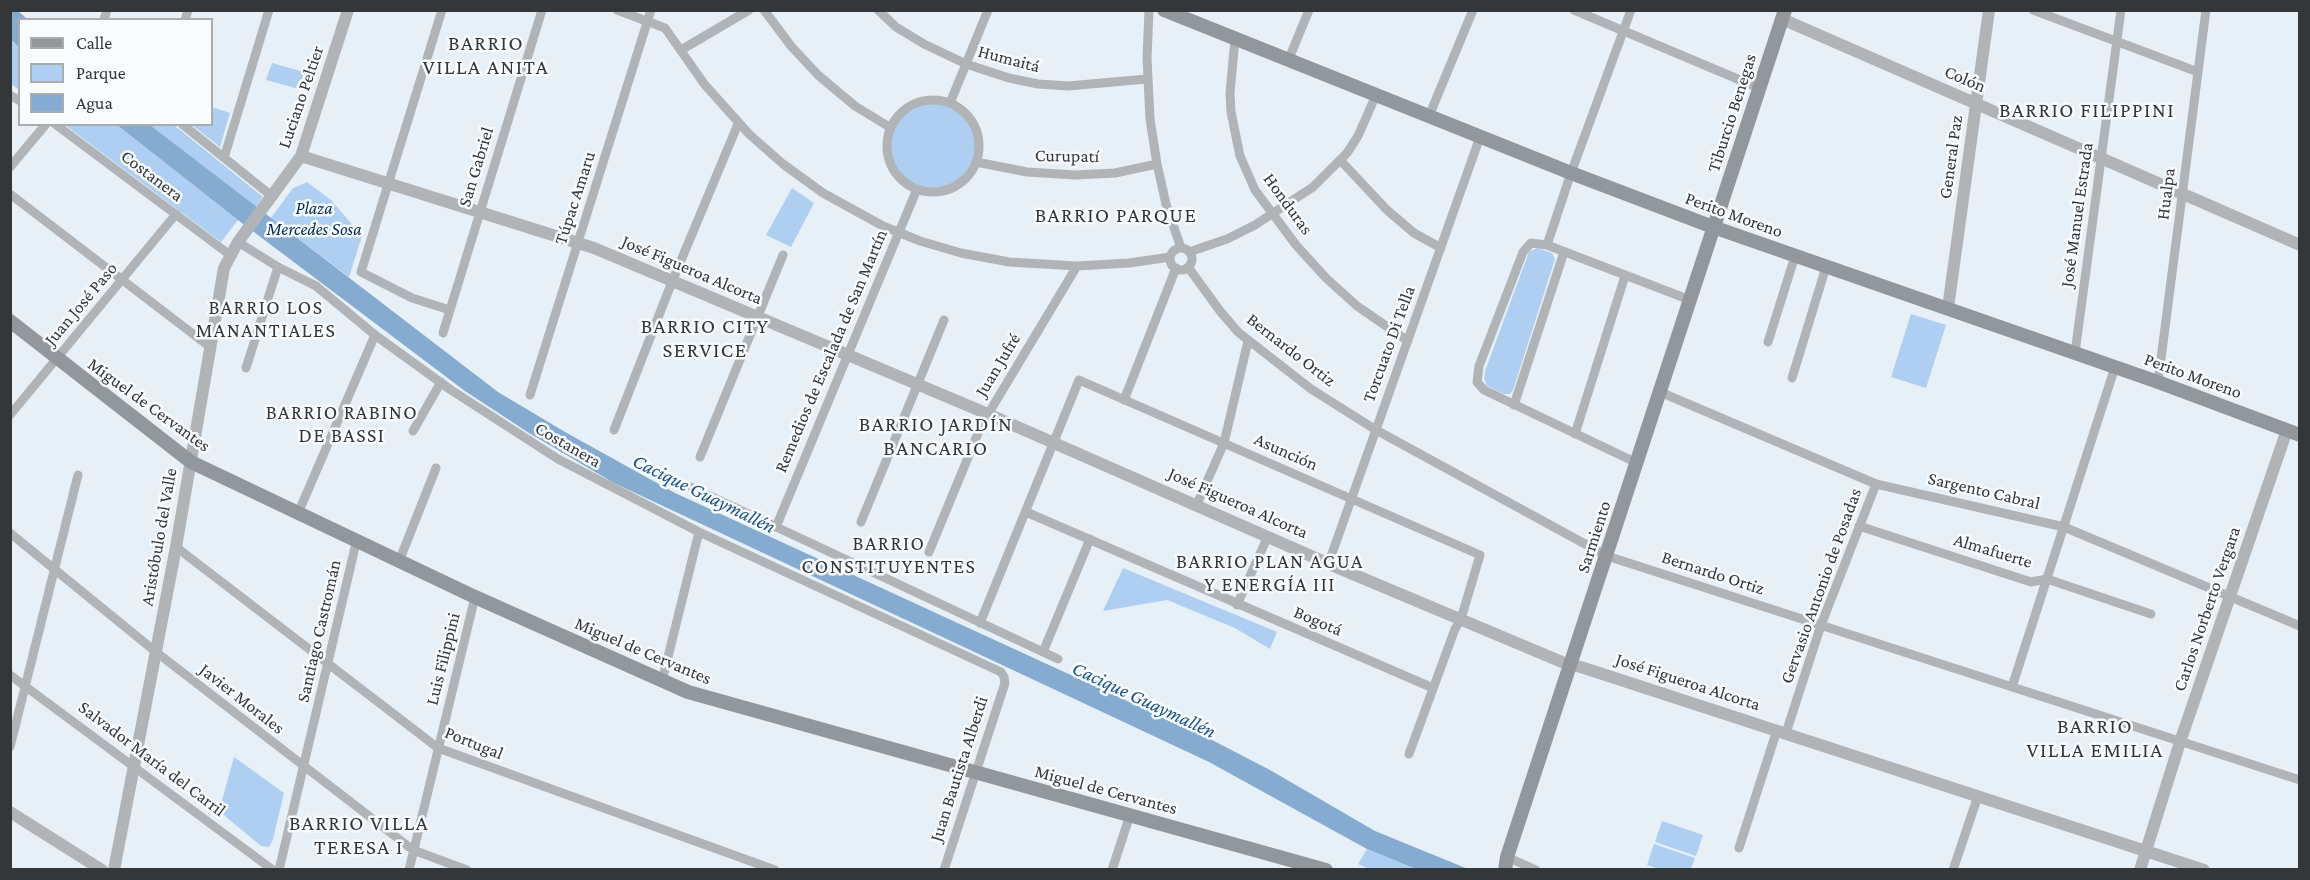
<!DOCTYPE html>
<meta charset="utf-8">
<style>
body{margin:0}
#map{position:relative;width:2310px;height:880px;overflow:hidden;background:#e7eff7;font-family:"Crimson Pro",serif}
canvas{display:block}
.frame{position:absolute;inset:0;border:12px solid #34373a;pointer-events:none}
.legend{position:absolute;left:18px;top:18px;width:195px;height:108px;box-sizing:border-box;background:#f8fcff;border:2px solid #aaadb0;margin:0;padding:8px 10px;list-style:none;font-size:18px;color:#34373a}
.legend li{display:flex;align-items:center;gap:12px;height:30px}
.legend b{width:30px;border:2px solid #aaadb0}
</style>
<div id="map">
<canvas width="2310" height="880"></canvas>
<div class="frame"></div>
<ul class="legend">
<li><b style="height:8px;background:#92979c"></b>Calle</li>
<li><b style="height:16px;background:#afcff2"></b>Parque</li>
<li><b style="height:16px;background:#86abd1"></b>Agua</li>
</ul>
</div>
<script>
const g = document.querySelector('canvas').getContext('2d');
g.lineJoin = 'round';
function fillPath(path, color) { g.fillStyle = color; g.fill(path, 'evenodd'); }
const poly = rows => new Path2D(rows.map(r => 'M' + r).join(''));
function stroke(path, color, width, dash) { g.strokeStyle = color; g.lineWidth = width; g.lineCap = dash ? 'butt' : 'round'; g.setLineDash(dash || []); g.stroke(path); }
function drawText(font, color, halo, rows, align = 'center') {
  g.font = font + ' "Crimson Pro",serif'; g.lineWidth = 5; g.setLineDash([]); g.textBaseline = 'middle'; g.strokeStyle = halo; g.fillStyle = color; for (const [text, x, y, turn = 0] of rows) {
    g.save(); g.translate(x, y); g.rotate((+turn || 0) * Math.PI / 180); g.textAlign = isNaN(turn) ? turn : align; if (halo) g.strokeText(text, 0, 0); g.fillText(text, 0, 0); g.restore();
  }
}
fillPath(poly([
 [10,40,19,47,19,90,11,84],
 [272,63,304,72,299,89,266,80],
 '887 146a46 46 0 1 1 92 0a46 46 0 1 1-92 0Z',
 [212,107,230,113,220,147,192,125,212,124],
 [65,125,117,125,238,220,221,242],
 [150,125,174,125,263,197,256,207],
 [307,182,331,200,362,236,349,277,271,218,293,188],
 [792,188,814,203,791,247,766,235],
 [1537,248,1552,253,1555,259,1513,390,1510,394,1504,394,1487,386,1484,378,1485,371,1529,252],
 [1911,314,1946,325,1926,388,1891,377],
 [1123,568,1277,632,1270,649,1235,628,1167,600,1103,611],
 [234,757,284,793,273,839,269,847,261,846,219,811],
 [1662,821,1703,835,1696,856,1655,842],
 [1654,844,1695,858,1691,869,1659,869,1647,865],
 [1367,849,1416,869,1369,869,1358,864]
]), '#afcff2');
fillPath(poly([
 [10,11,18,11,27,19,20,20,19,47,11,40],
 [117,125,150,125,498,392,565,432,675,493,1212,740,1270,770,1375,831,1468,869,1416,869,1367,849,1209,762,614,483,529,433,465,391,238,220]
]), '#86abd1');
stroke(poly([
 [442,10,361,272,412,298,450,310],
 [617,10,665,28,705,85,749,134,783,164,823,193,883,226,920,241,961,253,1009,262,1077,266,1129,263,1170,257],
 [764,10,791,46,818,75,855,106,891,128],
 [878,10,896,27,924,44,966,64,1009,78,1038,84,1068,86,1147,79],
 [1149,10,1147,58,1150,119,1157,164,1166,204,1181,248],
 [1574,10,1759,88],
 [2033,10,2198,72],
 [104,20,107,10],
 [185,20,188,10],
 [1235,39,1230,93,1231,112,1240,156,1255,190,1296,245,1326,278,1357,306,1408,341],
 [681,50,749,10],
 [1288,61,1309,10],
 [10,95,20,101],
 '887 146a46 46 0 1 1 92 0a46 46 0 1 1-92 0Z',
 [950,103,988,10],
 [1429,116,1473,10],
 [55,124,230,255],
 [182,124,273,197],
 [224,158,269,10],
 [1341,161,1387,210,1414,233,1441,248],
 [976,162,1027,172,1075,175,1115,173,1157,164],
 [10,167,46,124],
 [10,194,210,347],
 [238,242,278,267,316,286,375,335,451,390,558,459,699,532,1001,672,1004,677,1005,683,944,870],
 [1547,245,1571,173,1631,10],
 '1170 259a11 11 0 1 1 22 0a11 11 0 1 1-22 0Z',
 [1189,252,1227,239,1255,225,1313,187,1347,153,1358,136,1376,95],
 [1188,267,1220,311,1238,332,1311,389,1376,430,1607,556,2300,780],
 [443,333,542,10],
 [1768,342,1795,256],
 [2075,353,2121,10],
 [246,368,278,267],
 [1792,378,1826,267],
 [2158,382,2206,10],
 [1660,392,1876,484,2064,527,2300,626],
 [530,395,651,10],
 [1124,400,1176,268],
 [1514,405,1564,252],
 [10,415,176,214],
 [614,430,672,282,738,124],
 [413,431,441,382],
 [1575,434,1625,276],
 [700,457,783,255],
 [1637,463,1484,390,1477,382,1479,366,1523,252,1531,243,1547,245,1690,300],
 [691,487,1058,659],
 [1197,504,1224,443,1248,341],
 [299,511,375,335],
 [1026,512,1433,688],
 [861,522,944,320],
 [1859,526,2031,582,2047,579,2151,614],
 [776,527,917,189],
 [10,533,156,652,413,850,467,870],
 [176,547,438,748,775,870],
 [929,552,981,426,1077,266],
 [400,559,436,468],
 [1329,562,1480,137],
 [1237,605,1268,536],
 [980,623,1079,380,1480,555,1461,619,1455,629,1409,754],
 [1043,652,1090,539],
 [10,675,273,870],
 [662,681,699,532],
 [2012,687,2115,367],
 [1786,733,1821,625,1876,484],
 [10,747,78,475],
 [1739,848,1777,730],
 [1507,857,1536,870],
 [279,870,357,539],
 [409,870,475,597],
 [1112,870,1130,815],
 [1953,870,1978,796]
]), '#b0b4b7', 9);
stroke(poly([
 [1782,19,2300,245],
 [301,156,594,248,988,414,1343,570,1562,662,1584,668,2204,870],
 [1948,308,1989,10],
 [10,812,102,870],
 [114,870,176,547,224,268,238,242,301,156,348,10],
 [2140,870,2180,742,2287,430]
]), '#b0b4b7', 12);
stroke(poly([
 [1164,10,1571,173,1713,227,2158,382,2300,435],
 [10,321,191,462,475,597,688,692,1326,870],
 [1505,870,1507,857,1785,10]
]), '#92979c', 14);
drawText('18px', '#34373a', '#f8fcff', [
 ["Humaitá",1009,59,15],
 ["Colón",1965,79,23],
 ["Luciano Peltier",301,97,-71],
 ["Tiburcio Benegas",1732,113,-72],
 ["Curupatí",1067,156,1],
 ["General Paz",1951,157,-82],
 ["San Gabriel",476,167,-73],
 ["Costanera",152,176,37],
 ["Hualpa",2166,194,-83],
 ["Túpac Amaru",575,198,-72],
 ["Honduras",1288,204,54],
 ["Perito Moreno",1734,215,20],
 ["José Manuel Estrada",2077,215,-82],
 ["José Figueroa Alcorta",692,270,23],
 ["Juan José Paso",81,304,-50],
 ["Torcuato Di Tella",1389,344,-70],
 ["Bernardo Ortiz",1291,350,38],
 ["Remedios de Escalada de San Martín",831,351,-67],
 ["Juan Jufré",998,365,-59],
 ["Perito Moreno",2193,376,20],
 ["Miguel de Cervantes",149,405,36],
 ["Costanera",568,445,30],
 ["Asunción",1286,452,24],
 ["Sargento Cabral",1984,491,13],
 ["José Figueroa Alcorta",1238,503,24],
 ["Aristóbulo del Valle",159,537,-80],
 ["Sarmiento",1594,537,-72],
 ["Almafuerte",1993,551,17],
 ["Bernardo Ortiz",1713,573,18],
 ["Gervasio Antonio de Posadas",1821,586,-70],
 ["Carlos Norberto Vergara",2207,609,-71],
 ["Bogotá",1318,621,23],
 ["Santiago Castromán",319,631,-77],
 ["Miguel de Cervantes",643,651,23],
 ["Luis Filippini",443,659,-76],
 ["José Figueroa Alcorta",1688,682,18],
 ["Javier Morales",242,699,38],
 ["Portugal",474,743,22],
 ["Salvador María del Carril",152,759,37],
 ["Juan Bautista Alberdi",959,769,-72],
 ["Miguel de Cervantes",1106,790,15]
]);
drawText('italic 18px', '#032c51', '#f8fcff', [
 ["Plaza",314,208],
 ["Mercedes Sosa",314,229]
]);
g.letterSpacing = '1.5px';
drawText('20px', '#34373a', '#f8fcff', [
 ["BARRIO LOS",266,308],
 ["MANANTIALES",266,331],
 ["BARRIO RABINO",342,413],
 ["DE BASSI",342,436],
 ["BARRIO",889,544],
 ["CONSTITUYENTES",889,567],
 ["BARRIO PLAN AGUA",1270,562],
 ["Y ENERGÍA III",1270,585]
]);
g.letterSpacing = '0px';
drawText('italic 20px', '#1f5384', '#f8fcff', [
 ["Cacique Guaymallén",704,494,26],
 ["Cacique Guaymallén",1144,700,25]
]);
g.letterSpacing = '1.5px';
drawText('21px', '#34373a', '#f8fcff', [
 ["BARRIO",486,44],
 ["VILLA ANITA",486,68],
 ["BARRIO FILIPPINI",2087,111],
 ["BARRIO PARQUE",1116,216],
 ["BARRIO CITY",705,327],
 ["SERVICE",705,351],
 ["BARRIO JARDÍN",936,425],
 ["BANCARIO",936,449],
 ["BARRIO",2095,727],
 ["VILLA EMILIA",2095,751],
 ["BARRIO VILLA",359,824],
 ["TERESA I",359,848]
]);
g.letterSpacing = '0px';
</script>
